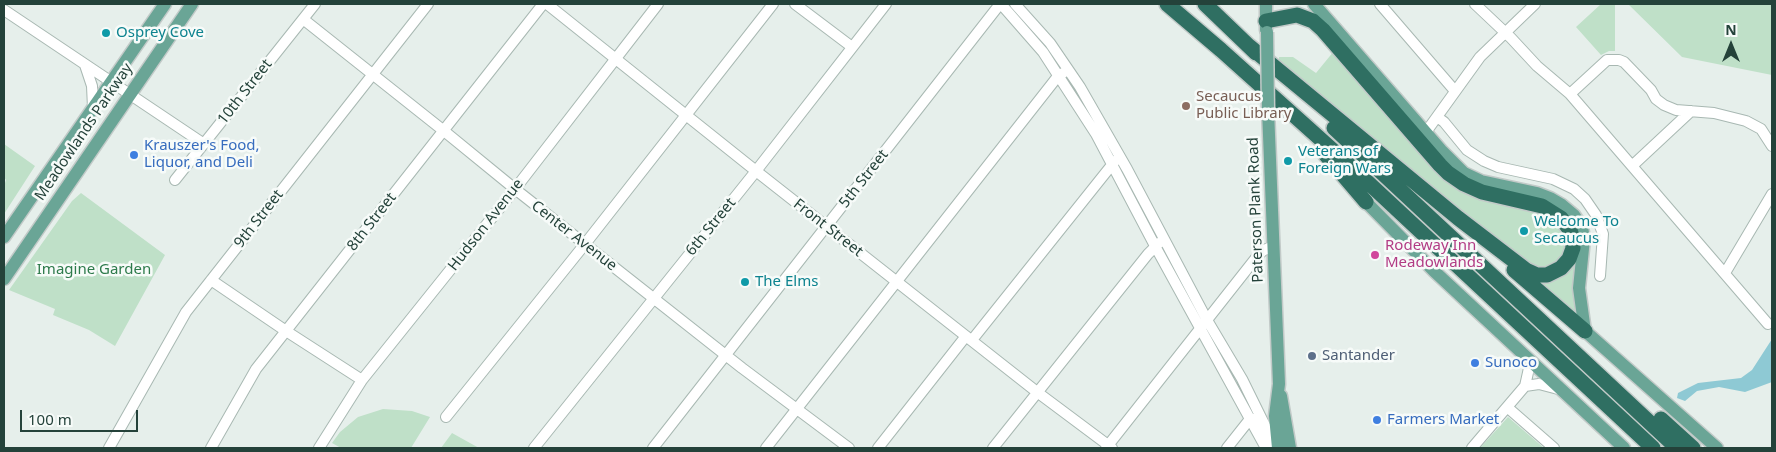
<!DOCTYPE html>
<style>
body{margin:0}
#map{position:relative;width:1776px;height:452px;overflow:hidden;background:#e6efeb;font-family:"Noto Sans",sans-serif}
canvas{display:block}
.frame{position:absolute;inset:0;border:5px solid #24423a;pointer-events:none}
.north{position:absolute;left:1706px;top:20px;width:50px;height:50px;-webkit-text-stroke:4px #f7fbf9;paint-order:stroke;rotate:0deg;font-size:14px;font-weight:700;line-height:20px;text-align:center;color:#24423a}
.north::after{content:'';display:block;margin:auto;width:18px;height:22px;background:#24423a;clip-path:polygon(50% 0,100% 100%,50% 72%,0 100%)}
.scale{position:absolute;left:20px;top:410px;width:118px;height:22px;box-sizing:border-box;border:2px solid #24423a;border-top:0;padding-left:6px;font-size:15px;line-height:18px;white-space:nowrap;color:#24423a;-webkit-text-stroke:4px #f7fbf9;paint-order:stroke}
</style>
<div id="map">
<canvas width="1776" height="452"></canvas>
<div class="frame"></div>
<div class="north">N</div>
<div class="scale">100 m</div>
</div>
<script>
const g = document.querySelector('canvas').getContext('2d');
g.lineJoin = 'round';
function fillPath(path, color) { g.fillStyle = color; g.fill(path, 'evenodd'); }
const poly = rows => new Path2D(rows.map(r => 'M' + r).join(''));
function stroke(path, color, width, dash) { g.strokeStyle = color; g.lineWidth = width; g.lineCap = dash ? 'butt' : 'round'; g.setLineDash(dash || []); g.stroke(path); }
function drawText(font, color, halo, rows, align = 'center') {
  g.font = font + ' "Noto Sans",sans-serif'; g.lineWidth = 5; g.setLineDash([]); g.textBaseline = 'middle'; g.strokeStyle = halo; g.fillStyle = color; for (const [text, x, y, turn = 0] of rows) {
    g.save(); g.translate(x, y); g.rotate((+turn || 0) * Math.PI / 180); g.textAlign = isNaN(turn) ? turn : align; if (halo) g.strokeText(text, 0, 0); g.fillText(text, 0, 0); g.restore();
  }
}
fillPath(poly([
 [1601,4,1615,4,1615,51,1609,51,1601,55,1576,27],
 [1628,4,1772,4,1772,75,1682,57],
 [1334,51,1455,183,1541,211,1562,226,1568,251,1552,269,1529,267,1279,63,1279,57,1293,57,1316,73],
 [4,144,35,166,4,214,4,186,6,180,4,177],
 [81,193,165,255,115,346,89,330,53,315,55,309,9,290,72,201],
 [1577,251,1574,289,1575,311,1573,312,1516,266,1541,280],
 [383,409,412,411,430,417,411,448,341,448,332,443,340,432,358,417],
 [1508,417,1544,448,1480,448],
 [452,433,479,448,441,448]
]), '#bfe0c8');
fillPath(poly([
 [1772,339,1772,382,1745,392,1719,387,1697,391,1685,401,1677,398,1678,393,1698,383,1741,378,1752,370]
]), '#8ec9d4');
const minor = poly([
 [547,4,756,171,1037,392,1112,448],
 [795,4,852,47],
 [1001,4,1043,52,1096,134,1155,246,1266,448],
 [1015,4,1050,43,1080,87,1127,169,1207,320,1242,379,1276,448],
 [1380,4,1455,91],
 [1475,4,1511,38,1537,66,1570,94,1768,324],
 [4,10,204,144],
 [303,19,444,131,515,189,742,368,849,448],
 [85,65,92,86,93,108],
 [1570,94,1607,60,1619,60,1624,62,1651,90,1656,99,1664,105,1676,110,1714,113,1746,121,1761,129,1772,146],
 [1437,117,1444,122,1467,150,1484,161,1498,167,1553,179,1574,189,1585,199,1596,215,1603,234,1600,276],
 [1426,132,1480,57,1535,4],
 [1632,166,1691,111],
 [175,180,315,4],
 [1725,273,1772,194],
 [211,280,286,331,362,380],
 [972,340,1115,161],
 [1525,386,1539,384,1558,389],
 [1507,407,1554,448],
 [446,417,585,244,773,4],
 [109,448,186,312,428,4],
 [211,448,256,369,543,4],
 [319,448,362,380,515,189,658,4],
 [534,448,756,171,886,4],
 [653,448,1000,4],
 [766,448,1051,85,1058,76,1063,73],
 [878,448,966,336],
 [993,448,1148,254,1159,243],
 [1106,448,1259,254,1264,250,1274,246],
 [1227,448,1250,419,1256,419],
 [1472,448,1525,386,1529,368,1525,356]
]);
const major = poly([
 [1266,4,1266,30],
 [1314,4,1441,150,1464,173,1481,181,1537,193,1550,198,1562,205,1574,215,1582,227,1584,239,1579,288,1585,331,1717,448],
 [1268,110,1279,384,1275,416,1278,448],
 [1366,202,1434,271,1624,448],
 [4,237,165,4],
 [4,279,192,4],
 [1281,396,1290,448]
]);
const highway = poly([
 [1167,4,1221,50,1346,162,1653,448],
 [1205,4,1256,53],
 [1249,46,1458,218,1526,270,1537,275,1547,275,1561,268,1569,259,1573,248,1572,236,1570,230,1561,218,1542,206,1482,192,1464,184,1448,173,1440,165,1323,30,1313,21,1297,15,1266,21],
 [1334,128,1677,448],
 [1325,154,1366,202],
 [1514,270,1585,331],
 [1661,419,1693,448]
]);
stroke(minor, '#a8b8b2', 12);
stroke(major, '#c2cac8', 15);
stroke(highway, '#c2cac8', 18);
stroke(minor, '#fff', 10);
stroke(major, '#6aa596', 12);
stroke(highway, '#2f6f62', 15);
const majorBridge = poly([
 [1267,32,1268,110]
]);
stroke(majorBridge, '#c2cac8', 15, []);
stroke(majorBridge, '#6aa596', 12);
for (const [x, y, r, color] of [
 [106,33,5,"#0f9aa8"],
 [1186,106,5,"#8d6e63"],
 [134,155,5,"#3f7fe0"],
 [1288,161,5,"#0f9aa8"],
 [1524,231,5,"#0f9aa8"],
 [1375,255,5,"#d1479c"],
 [745,282,5,"#0f9aa8"],
 [1312,356,5,"#5c6f8a"],
 [1475,363,5,"#3f7fe0"],
 [1377,420,5,"#3f7fe0"]
]) { const dot = new Path2D(); dot.arc(x, y, r, 0, 2 * Math.PI); g.fillStyle = color; g.fill(dot); stroke(dot, '#f7fbf9', 2); }
drawText('15px', '#0d838f', '#f7fbf9', [
 ["Osprey Cove",116,33],
 ["Veterans of",1298,152],
 ["Foreign Wars",1298,169],
 ["Welcome To",1534,222],
 ["Secaucus",1534,239],
 ["The Elms",755,282]
], 'left');
drawText('15px', '#24423a', '#f7fbf9', [
 ["10th Street",245,92,-52],
 ["Meadowlands Parkway",84,132,-56],
 ["5th Street",864,179,-52],
 ["Paterson Plank Road",1256,210,-92],
 ["9th Street",259,219,-52],
 ["8th Street",372,222,-52],
 ["Hudson Avenue",486,225,-52],
 ["6th Street",711,227,-51],
 ["Front Street",828,228,38],
 ["Center Avenue",574,236,38]
]);
drawText('15px', '#785e54', '#f7fbf9', [
 ["Secaucus",1196,97],
 ["Public Library",1196,114]
], 'left');
drawText('15px', '#366cbe', '#f7fbf9', [
 ["Krauszer's Food,",144,146],
 ["Liquor, and Deli",144,163],
 ["Sunoco",1485,363],
 ["Farmers Market",1387,420]
], 'left');
drawText('15px', '#b23c85', '#f7fbf9', [
 ["Rodeway Inn",1385,246],
 ["Meadowlands",1385,263]
], 'left');
drawText('15px', '#2d7a4b', '#f7fbf9', [
 ["Imagine Garden",94,270]
]);
drawText('15px', '#4e5e75', '#f7fbf9', [
 ["Santander",1322,356]
], 'left');
</script>
